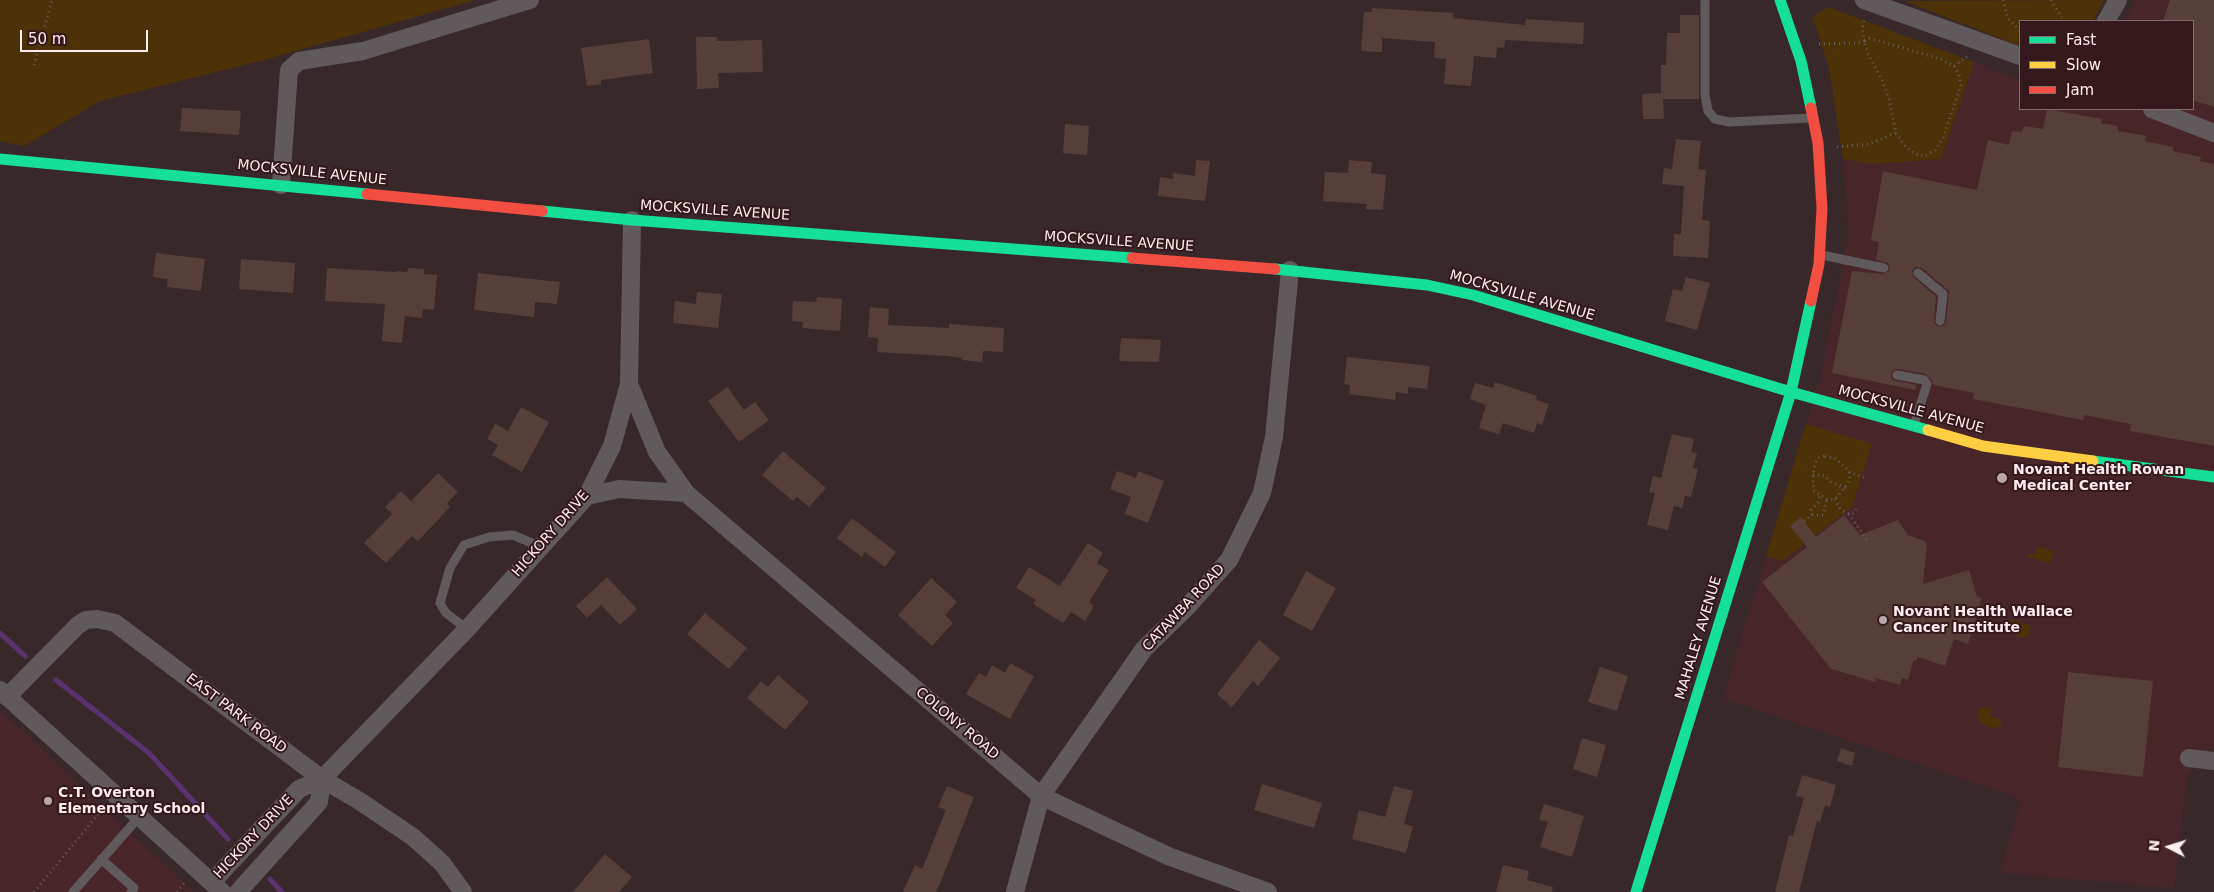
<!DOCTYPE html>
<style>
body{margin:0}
#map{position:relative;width:2214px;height:892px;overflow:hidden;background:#39282a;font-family:"DejaVu Sans",sans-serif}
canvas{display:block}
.legend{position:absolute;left:2019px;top:20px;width:175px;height:90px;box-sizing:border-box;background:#34181b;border:1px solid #856d6f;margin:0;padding:6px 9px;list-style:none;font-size:15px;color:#feedee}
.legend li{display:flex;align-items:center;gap:10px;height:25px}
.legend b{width:25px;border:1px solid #856d6f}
.north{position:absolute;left:2144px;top:822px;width:50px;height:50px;-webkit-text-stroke:4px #34181b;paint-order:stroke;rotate:275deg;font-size:14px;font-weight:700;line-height:20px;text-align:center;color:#feedee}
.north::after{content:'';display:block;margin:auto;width:18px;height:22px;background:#feedee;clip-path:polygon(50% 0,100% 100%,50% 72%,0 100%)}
.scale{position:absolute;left:20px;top:30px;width:128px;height:22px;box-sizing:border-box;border:2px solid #feedee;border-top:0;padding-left:6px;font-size:15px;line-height:18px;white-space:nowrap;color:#feedee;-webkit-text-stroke:4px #34181b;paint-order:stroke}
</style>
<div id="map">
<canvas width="2214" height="892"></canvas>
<ul class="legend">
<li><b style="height:6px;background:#16e098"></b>Fast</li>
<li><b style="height:6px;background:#ffcf43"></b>Slow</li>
<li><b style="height:6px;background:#f24e42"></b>Jam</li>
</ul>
<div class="north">N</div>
<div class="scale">50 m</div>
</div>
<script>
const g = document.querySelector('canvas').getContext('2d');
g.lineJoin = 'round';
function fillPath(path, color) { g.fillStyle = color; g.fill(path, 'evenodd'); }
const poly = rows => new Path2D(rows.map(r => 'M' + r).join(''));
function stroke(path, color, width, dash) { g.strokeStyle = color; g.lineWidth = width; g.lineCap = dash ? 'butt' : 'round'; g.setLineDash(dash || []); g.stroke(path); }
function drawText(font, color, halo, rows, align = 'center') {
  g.font = font + ' "DejaVu Sans",sans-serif'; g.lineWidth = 4; g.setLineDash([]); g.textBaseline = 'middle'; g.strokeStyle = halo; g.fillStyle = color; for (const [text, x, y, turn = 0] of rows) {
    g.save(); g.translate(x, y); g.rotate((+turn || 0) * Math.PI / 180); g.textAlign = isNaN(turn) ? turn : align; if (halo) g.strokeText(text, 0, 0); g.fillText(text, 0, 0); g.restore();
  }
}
fillPath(poly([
 [2135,0,2214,0,2214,749,2211,748,2187,776,2174,888,2000,873,2021,799,1723,698,1821,375,1849,233,1843,159,1829,68,1813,17,1828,7,2020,80,2020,109,2193,109,2193,21,2125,21],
 [0,710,193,892,0,892]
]), '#472529');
fillPath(poly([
 [0,0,475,0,264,60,100,101,24,146,0,141],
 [2104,0,2093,21,2020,21,2020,46,1905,1],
 [1828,7,1974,62,1941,159,1872,164,1843,159,1829,68,1813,17],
 [1806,424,1872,444,1852,507,1782,561,1766,556],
 [2038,546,2054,552,2050,563,2026,556,2031,553,2035,554],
 [2009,619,2031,626,2028,637,2024,638,2003,631,2005,621],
 [1983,707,1992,709,1990,716,2001,720,2001,726,1993,728,1981,723,1977,715,1979,709]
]), '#4c3206');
stroke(poly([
 [0,633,25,656],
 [56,680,149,753,228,839],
 [270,879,282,892]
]), '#5a3270', 5);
fillPath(poly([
 [2170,0,2214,0,2214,107,2193,100,2193,21,2163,21],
 [1372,8,1453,13,1453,18,1525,25,1526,19,1584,23,1583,44,1505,40,1504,48,1497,47,1496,58,1474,56,1471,86,1444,84,1446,59,1434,58,1435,42,1382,38,1382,52,1361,51,1364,12,1372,12],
 [1680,15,1699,15,1699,99,1663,99,1664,119,1643,119,1642,94,1661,93,1661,65,1666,65,1667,33,1680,33],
 [696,37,717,37,717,41,762,40,763,72,718,73,719,88,697,89],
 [649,39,653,73,601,80,601,84,587,86,581,48],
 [182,108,241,111,239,135,180,131],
 [2047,109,2102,119,2101,123,2118,126,2118,131,2146,136,2145,141,2173,147,2173,151,2201,157,2200,161,2214,164,2214,446,2130,431,2131,424,2084,415,2083,420,1973,399,1974,393,1933,385,1932,380,1925,374,1898,369,1892,371,1891,377,1893,380,1916,385,1915,390,1832,373,1852,271,1883,274,1890,270,1888,263,1876,260,1879,242,1871,240,1883,171,1977,190,1988,140,2009,145,2012,131,2021,132,2025,126,2043,129],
 [1915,267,1922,268,1949,291,1946,322,1943,326,1937,326,1934,323,1936,297,1914,277,1912,271],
 [1065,124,1089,126,1087,155,1063,153],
 [1676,139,1701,141,1698,169,1706,170,1702,220,1710,221,1708,258,1673,256,1674,234,1681,234,1684,186,1662,184,1664,168,1672,169],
 [1196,160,1210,161,1205,201,1158,196,1160,177,1173,179,1173,173,1195,176],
 [1349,160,1372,162,1371,173,1386,175,1383,210,1366,209,1367,204,1323,201,1325,172,1348,173],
 [156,253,205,259,201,291,167,287,168,279,153,277],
 [241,259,295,263,293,293,239,289],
 [327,268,395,272,396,271,407,272,408,268,424,269,424,274,437,275,434,310,423,309,422,318,405,316,402,343,382,341,385,304,325,301],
 [478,273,560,282,557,304,535,302,534,317,474,310],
 [1686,277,1710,283,1697,330,1665,321,1673,289,1682,291],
 [697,292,722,294,718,328,673,323,675,301,696,304],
 [817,297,842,299,840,331,802,328,803,322,792,321,793,301,816,302],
 [870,307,889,309,888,325,949,328,949,324,1004,328,1003,352,983,351,982,362,962,360,962,358,947,356,877,352,878,338,868,337],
 [1121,338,1161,340,1159,362,1119,361],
 [1347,357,1430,366,1427,389,1408,387,1408,394,1396,392,1395,400,1349,394,1350,385,1344,384],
 [1495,382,1537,396,1536,400,1549,404,1542,425,1537,423,1534,433,1503,423,1499,434,1479,428,1486,405,1470,399,1475,383,1493,388],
 [727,387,744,410,755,402,769,420,739,442,708,401],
 [521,407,549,422,522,472,492,455,498,445,487,439,495,424,508,431],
 [1672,434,1694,439,1691,452,1697,453,1693,468,1698,469,1691,497,1685,496,1682,508,1674,506,1668,530,1647,525,1655,493,1649,492,1653,476,1661,478],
 [783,451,826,488,809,507,797,497,793,501,762,475],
 [1117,471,1136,478,1138,471,1164,481,1148,523,1125,514,1131,497,1110,489],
 [438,473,458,492,447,503,450,507,418,541,412,536,386,563,364,543,392,514,385,507,401,491,411,501],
 [1844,515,1860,535,1898,520,1908,535,1927,542,1923,584,1969,570,1977,597,1982,598,1968,644,1954,639,1945,666,1918,657,1916,661,1914,660,1908,680,1902,678,1900,685,1876,678,1875,682,1831,669,1762,582,1807,547,1790,526,1801,517,1816,537],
 [852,518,896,552,885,567,865,552,862,557,837,538],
 [1088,543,1103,553,1097,563,1109,570,1089,602,1094,606,1085,621,1071,612,1063,623,1033,604,1036,600,1016,588,1029,567,1060,586],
 [1306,571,1336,588,1312,631,1283,615],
 [607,577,637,609,620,625,601,605,587,618,576,606],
 [931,578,957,602,945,615,953,623,932,646,898,615],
 [705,613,747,648,729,669,687,634],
 [1259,640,1280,658,1258,686,1253,681,1232,707,1217,694],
 [1010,663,1034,676,1010,719,966,694,979,673,986,677,992,665,1005,673],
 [1600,667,1628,676,1617,711,1588,702],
 [2068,672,2153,681,2143,777,2058,767],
 [778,675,809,702,785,730,747,698,761,681,768,687],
 [1582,738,1606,745,1597,777,1573,769],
 [1841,748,1855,753,1852,766,1837,761],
 [1802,775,1836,785,1830,807,1825,805,1820,822,1817,821,1799,892,1775,892,1789,835,1793,836,1804,798,1796,796],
 [1262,784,1322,803,1314,828,1254,810],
 [947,786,974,797,942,879,936,892,903,892,915,865,922,869,946,810,938,807],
 [1394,786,1413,791,1404,824,1413,826,1406,853,1352,839,1359,810,1385,817],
 [1544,804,1584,816,1572,857,1540,847,1548,822,1539,820],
 [605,854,632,877,619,892,573,892],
 [1503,865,1529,871,1527,880,1553,887,1552,892,1496,892]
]), '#553f38');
stroke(poly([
 [2003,0,2008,18,2020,31],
 [2051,0,2064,21],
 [1869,38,1940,59,1954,66,1959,75,1961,85,1943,138,1935,150,1925,156,1915,154,1905,146,1896,133,1889,99,1882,80,1868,54,1864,41,1869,38],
 [1819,44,1857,43,1864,41,1862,28,1865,18],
 [34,65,52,0],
 [1954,66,1970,55],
 [1837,147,1869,144,1896,133],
 [1825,456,1836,459,1849,471,1850,479,1847,485,1835,499,1827,499,1814,491,1813,481,1814,467,1818,458,1825,456],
 [1849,472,1866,478],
 [1813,474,1825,476,1831,482,1845,488],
 [1835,499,1840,509,1849,514,1854,513,1858,506],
 [1849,514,1867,540],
 [1812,515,1811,510,1818,502,1820,495],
 [1804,521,1812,515,1823,515,1827,499],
 [34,892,100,812],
 [177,892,186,881]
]), '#655e60', 3, [1, 4]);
stroke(poly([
 [1705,0,1705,95,1708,111,1715,119,1729,122,1810,118],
 [1822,255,1884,268],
 [1918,273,1943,294,1940,321],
 [1897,375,1924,380,1927,384,1914,425],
 [467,629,446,613,440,603,450,568,464,545,489,537,513,535,541,547],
 [101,859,134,888,131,892],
 [73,892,140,816]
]), '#615a5d', 9);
stroke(poly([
 [1864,0,2020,56],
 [2106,21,2118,0],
 [2152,109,2214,133],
 [281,185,289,70,299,61,363,51,530,0],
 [629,384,657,452,686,493,1041,796,1168,856,1268,892],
 [587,496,619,489,686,493],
 [0,690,222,892],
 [7,697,78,625,86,620,97,619,115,623,322,779,358,800,413,837,442,863,463,892],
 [2189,758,2214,761],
 [322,779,467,629,587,496,612,446,629,384,632,220],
 [212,882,299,789,322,779,319,802,238,892],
 [1015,892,1041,796,1144,649,1188,606,1229,560,1262,493,1274,437,1290,270]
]), '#615a5d', 18);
stroke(poly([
 [1780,0,1801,61,1811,108],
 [0,159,367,194],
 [542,211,632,220,1132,258],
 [1275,269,1427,285,1473,295,1791,392,1928,430],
 [2093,461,2214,477],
 [1636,892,1791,392,1811,301]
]), '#16e098', 11);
stroke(poly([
 [1928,430,1983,446,2093,461]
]), '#ffcf43', 11);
stroke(poly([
 [1811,108,1818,143,1822,208,1819,264,1811,301],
 [367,194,542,211],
 [1132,258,1275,269]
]), '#f24e42', 11);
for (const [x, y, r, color] of [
 [2002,478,6,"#b9a8a9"],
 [1883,620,5,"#b9a8a9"],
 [48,801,5,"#b9a8a9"]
]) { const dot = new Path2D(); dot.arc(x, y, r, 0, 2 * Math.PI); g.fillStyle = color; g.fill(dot); stroke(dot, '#34181b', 2); }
drawText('14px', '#feedee', '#34181b', [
 ["MOCKSVILLE AVENUE",312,173,6],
 ["MOCKSVILLE AVENUE",715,211,4],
 ["MOCKSVILLE AVENUE",1119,242,4],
 ["MOCKSVILLE AVENUE",1522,296,16],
 ["MOCKSVILLE AVENUE",1911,410,15],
 ["HICKORY DRIVE",551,534,-49],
 ["CATAWBA ROAD",1184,608,-47],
 ["MAHALEY AVENUE",1699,638,-73],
 ["EAST PARK ROAD",236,714,37],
 ["COLONY ROAD",957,724,40],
 ["HICKORY DRIVE",254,837,-47]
]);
drawText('bold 14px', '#feedee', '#34181b', [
 ["Novant Health Rowan",2013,470],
 ["Medical Center",2013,486],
 ["Novant Health Wallace",1893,612],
 ["Cancer Institute",1893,628],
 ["C.T. Overton",58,793],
 ["Elementary School",58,809]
], 'left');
</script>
